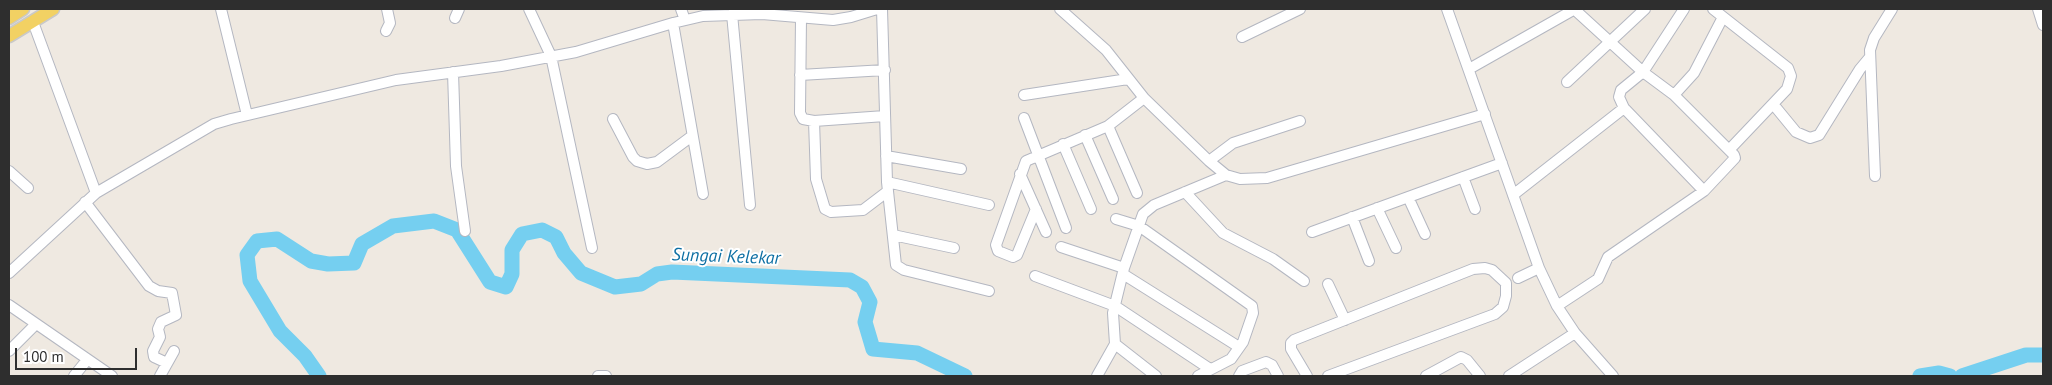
<!DOCTYPE html>
<style>
body{margin:0}
#map{position:relative;width:2052px;height:385px;overflow:hidden;background:#efe9e1;font-family:"PT Sans",sans-serif}
canvas{display:block}
.frame{position:absolute;inset:0;border:10px solid #2e2e2e;pointer-events:none}
.scale{position:absolute;left:15px;top:348px;width:122px;height:22px;box-sizing:border-box;border:2px solid #2e2e2e;border-top:0;padding-left:6px;font-size:15px;line-height:18px;white-space:nowrap;color:#2e2e2e;-webkit-text-stroke:4px #fff;paint-order:stroke}
</style>
<div id="map">
<canvas width="2052" height="385"></canvas>
<div class="frame"></div>
<div class="scale">100 m</div>
</div>
<script>
const g = document.querySelector('canvas').getContext('2d');
g.lineJoin = 'round';
const poly = rows => new Path2D(rows.map(r => 'M' + r).join(''));
function stroke(path, color, width, dash) { g.strokeStyle = color; g.lineWidth = width; g.lineCap = dash ? 'butt' : 'round'; g.setLineDash(dash || []); g.stroke(path); }
function drawText(font, color, halo, rows, align = 'center') {
  g.font = font + ' "PT Sans",sans-serif'; g.lineWidth = 4; g.setLineDash([]); g.textBaseline = 'middle'; g.strokeStyle = halo; g.fillStyle = color; for (const [text, x, y, turn = 0] of rows) {
    g.save(); g.translate(x, y); g.rotate((+turn || 0) * Math.PI / 180); g.textAlign = isNaN(turn) ? turn : align; if (halo) g.strokeText(text, 0, 0); g.fillText(text, 0, 0); g.restore();
  }
}
stroke(poly([
 [319,376,305,356,280,331,250,281,247,255,257,241,277,239,311,261,328,264,354,263,362,244,393,226,434,221,457,230,490,282,506,287,512,274,512,250,522,234,542,230,556,237,564,253,581,273,615,287,641,284,657,274,672,272,850,280,862,287,870,302,865,322,873,349,917,353,965,376],
 [1920,376,1939,373,1950,376],
 [1962,376,2026,355,2043,355]
]), '#75cff0', 15);
const minor = poly([
 [221,9,247,115],
 [529,9,551,56,592,248],
 [681,9,685,20],
 [882,9,887,182,896,265,904,270,989,291],
 [1060,9,1106,50,1144,98,1209,161,1226,175,1240,179,1267,178,1485,114],
 [1447,9,1539,268,1557,306,1575,333,1613,376],
 [1684,9,1643,72,1621,90,1619,97,1624,108,1704,191],
 [1713,9,1788,68,1791,76,1787,89,1729,150],
 [2038,9,2043,25],
 [732,14,750,205],
 [455,18,459,9],
 [801,18,800,113,803,119,814,121,885,116],
 [33,22,96,193],
 [673,23,703,194],
 [386,31,390,23,387,9],
 [1242,37,1300,9],
 [1469,69,1575,9],
 [453,72,456,166,465,231],
 [800,75,885,70],
 [1567,82,1645,9],
 [1024,95,1128,79],
 [1674,95,1694,73,1723,17],
 [1773,104,1796,132,1810,138,1819,135,1860,69,1870,57],
 [1024,118,1066,228],
 [613,119,633,157,637,161,647,164,657,162,692,136],
 [814,121,816,179,825,209,831,212,863,210,888,191],
 [1108,126,1137,193],
 [1085,135,1113,199],
 [1063,144,1091,209],
 [886,156,961,169],
 [1209,161,1233,143,1300,121],
 [9,171,28,188],
 [1020,174,1046,232],
 [1875,176,1870,50,1874,38,1892,9],
 [1463,177,1475,209],
 [887,182,989,205],
 [1185,192,1223,233,1273,259,1304,281],
 [1513,195,1624,108],
 [1408,197,1425,234],
 [85,202,149,286,158,291,172,293,176,315,161,322,158,329,160,337,153,351,154,357,167,363],
 [1377,208,1396,248],
 [1036,209,1017,255,1013,257,998,251,996,245,1026,161,1108,126,1144,98],
 [1352,217,1369,261],
 [1116,219,1139,226,1252,306,1253,313,1243,342,1231,359,1198,376],
 [1312,232,1502,163],
 [893,235,954,248],
 [1061,247,1124,268],
 [9,273,96,193,214,124,231,119,396,80,501,66,576,52,673,23,703,16,762,14,833,20,851,17,877,9],
 [1123,274,1239,347],
 [1035,276,1115,306,1210,369],
 [1518,278,1539,268],
 [1328,284,1345,320],
 [9,305,112,376],
 [1557,306,1598,279,1608,257,1704,191,1735,158,1734,155,1674,95,1643,72,1574,9],
 [1115,344,1156,376],
 [9,351,36,324],
 [74,376,87,360],
 [160,376,174,351],
 [598,376,606,376],
 [1097,376,1115,344,1113,313,1124,268,1143,214,1154,205,1226,175],
 [1239,376,1242,371,1266,362,1272,365,1278,376],
 [1307,376,1291,349,1291,343,1294,340,1473,269,1485,268,1492,270,1506,283,1506,296,1503,307,1495,314,1328,376],
 [1426,376,1461,357,1467,360,1480,376],
 [1509,376,1575,333]
]);
const major = poly([
 [9,18,23,9],
 [9,36,53,9]
]);
stroke(minor, '#b4b7c1', 12);
stroke(major, '#c9c9c9', 15);
stroke(minor, '#fff', 10);
stroke(major, '#f2d163', 12);
drawText('italic 18px', '#0d6fa3', '#fff', [
 ["Sungai Kelekar",726,257,2]
]);
</script>
